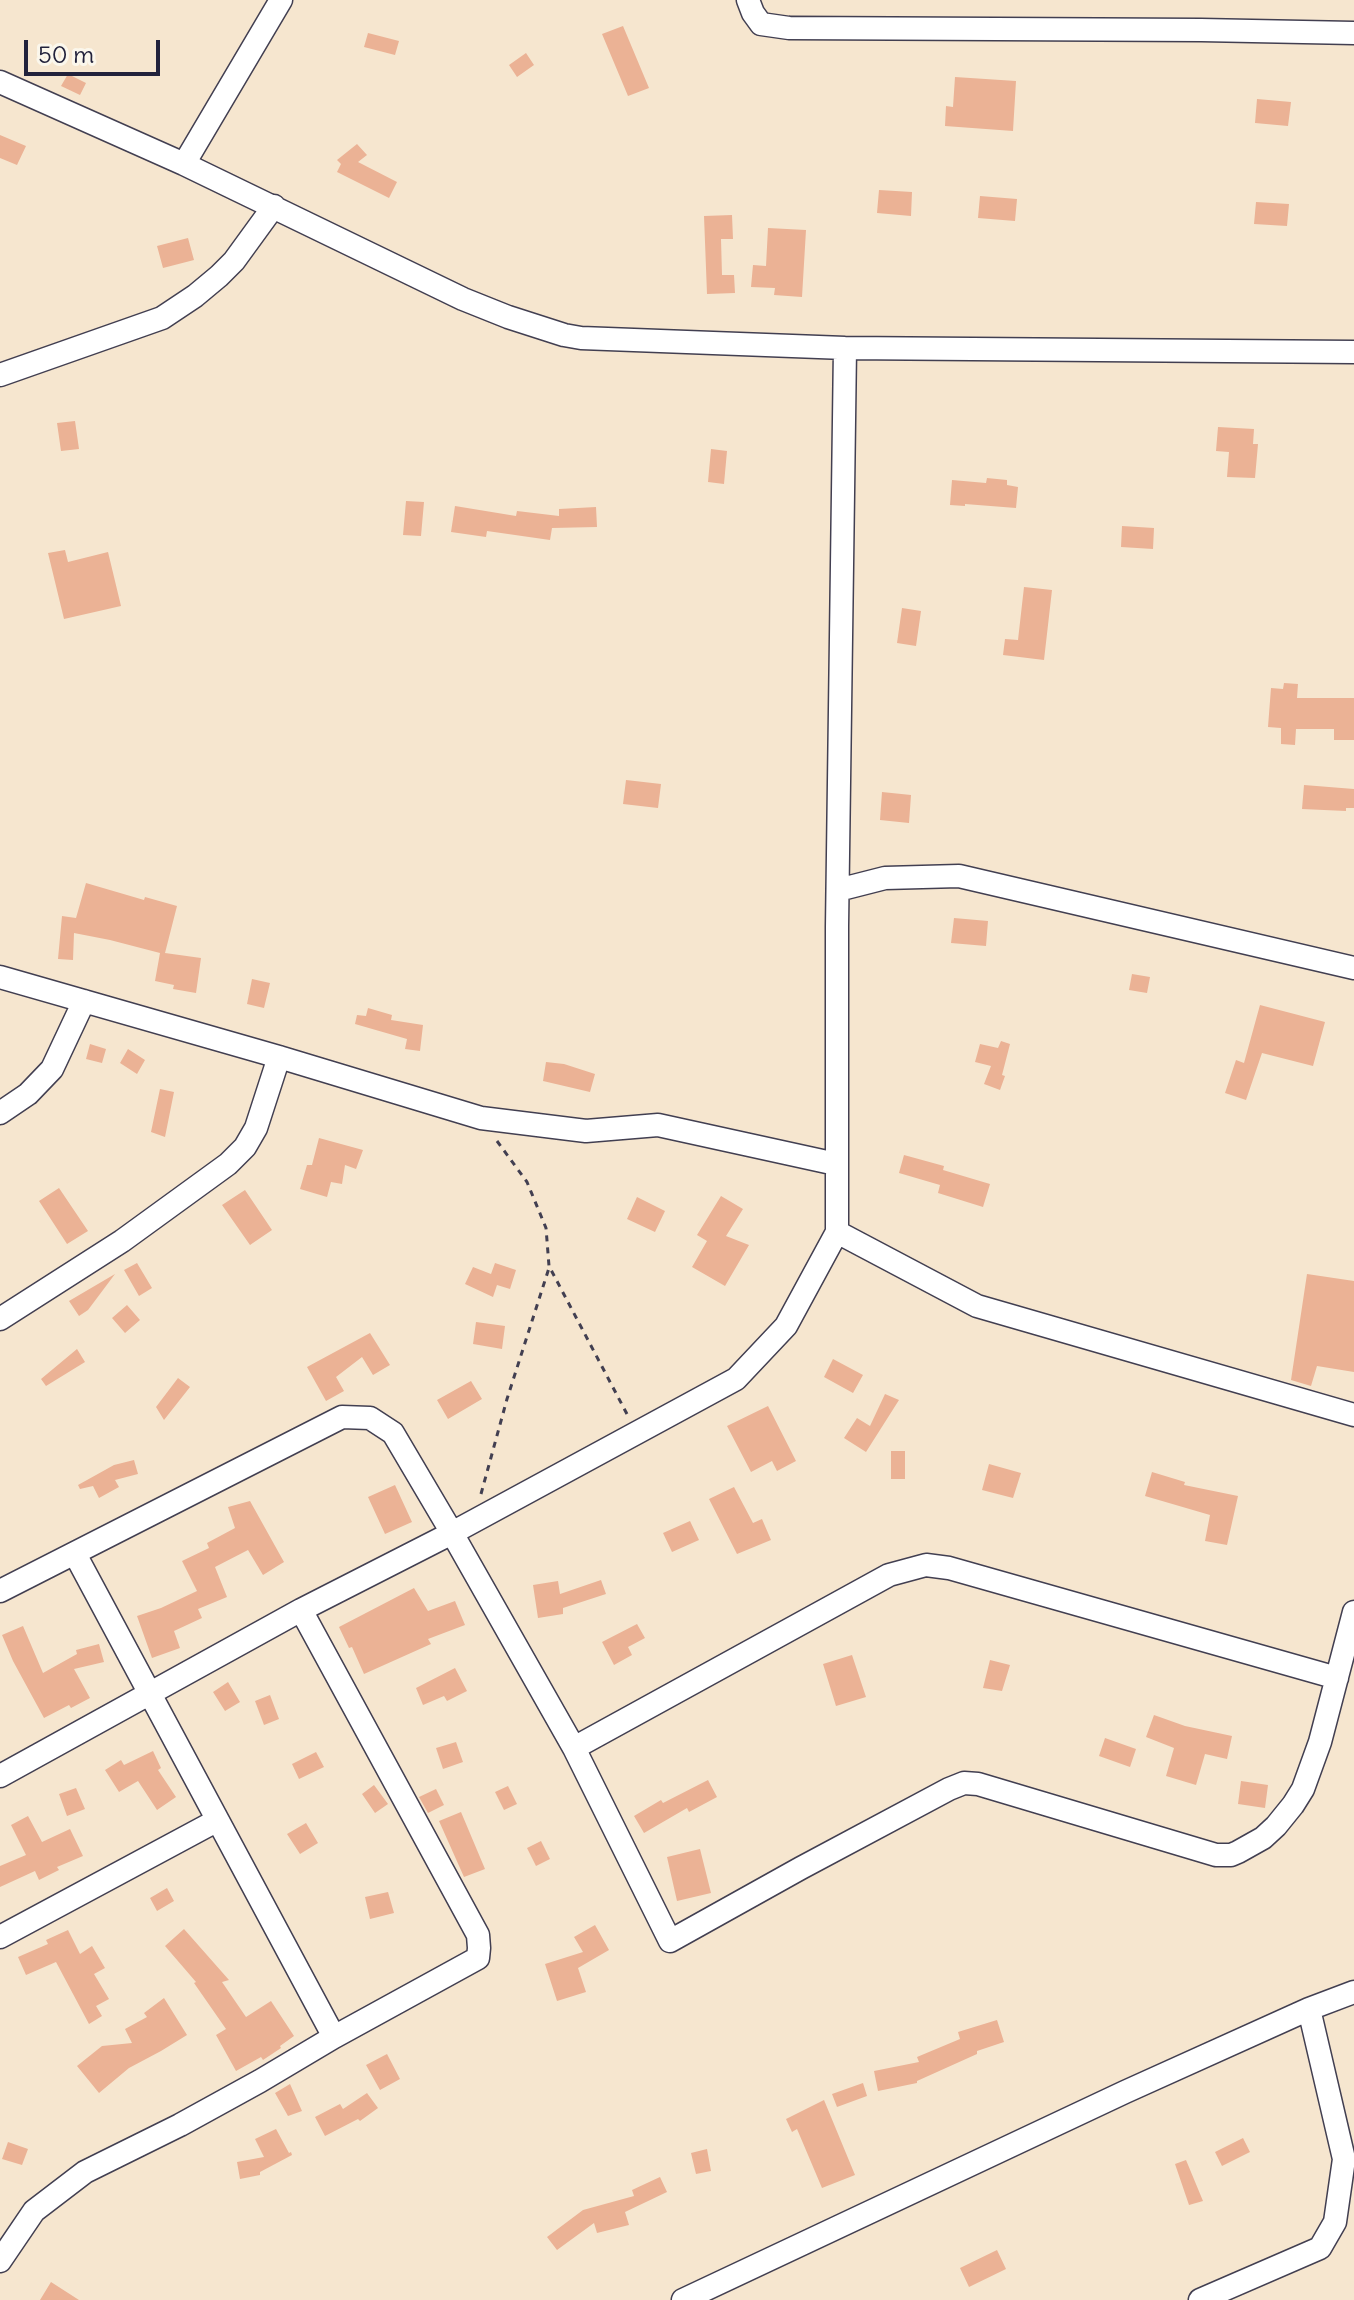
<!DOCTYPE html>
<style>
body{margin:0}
#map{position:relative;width:1354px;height:2300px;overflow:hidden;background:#f6e6cf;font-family:Delius,sans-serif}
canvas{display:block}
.scale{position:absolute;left:24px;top:40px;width:136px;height:36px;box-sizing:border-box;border:4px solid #22223b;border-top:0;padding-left:10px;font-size:24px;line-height:28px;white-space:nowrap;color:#22223b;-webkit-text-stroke:6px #fbf7ec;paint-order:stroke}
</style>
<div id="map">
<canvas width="1354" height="2300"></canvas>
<div class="scale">50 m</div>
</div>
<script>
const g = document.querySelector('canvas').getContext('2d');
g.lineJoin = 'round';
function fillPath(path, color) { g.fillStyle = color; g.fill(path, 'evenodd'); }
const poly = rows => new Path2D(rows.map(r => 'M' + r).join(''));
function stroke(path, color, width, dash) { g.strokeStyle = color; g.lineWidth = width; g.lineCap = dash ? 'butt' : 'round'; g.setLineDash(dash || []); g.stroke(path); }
fillPath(poly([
 [623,26,649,88,628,96,602,34],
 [368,33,399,41,395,55,364,47],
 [526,53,534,65,517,77,509,65],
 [68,74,86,83,80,95,61,86],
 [955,77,1016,81,1013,131,945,126,946,106,953,107],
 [1257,99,1291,102,1288,126,1255,123],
 [0,135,26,146,17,165,0,158],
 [357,144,367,155,358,162,397,182,389,198,337,172,341,164,337,160],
 [879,190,912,192,911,216,877,213],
 [980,196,1017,199,1015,221,978,218],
 [1256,202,1289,204,1287,226,1254,224],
 [732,215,733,239,721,239,722,275,734,275,735,293,707,294,704,216],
 [768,228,806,230,802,297,774,295,775,288,751,287,753,265,766,266],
 [188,238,194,260,163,268,157,246],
 [75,421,79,449,61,451,57,423],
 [1218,427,1254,429,1253,444,1258,444,1255,478,1227,477,1229,452,1216,451],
 [711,449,727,451,724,484,708,482],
 [987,478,1007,480,1007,485,1018,487,1016,508,965,504,965,506,950,505,952,480,986,483],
 [406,501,424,502,421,536,403,535],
 [455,506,516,516,517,511,559,516,559,509,596,507,597,527,552,528,550,540,487,531,486,537,451,532],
 [1122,526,1154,528,1153,549,1121,547],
 [65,550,68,562,108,552,121,606,64,619,48,553],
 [1024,587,1052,590,1044,660,1003,655,1005,639,1018,640],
 [902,608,921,611,916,646,897,643],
 [1284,683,1298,684,1297,698,1354,698,1354,740,1334,740,1334,729,1296,729,1295,745,1281,744,1281,728,1268,727,1271,688,1283,689],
 [626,780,661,784,658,808,623,804],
 [1304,785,1354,789,1354,808,1346,808,1346,811,1302,809],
 [882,792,911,795,909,823,880,820],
 [86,883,144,900,145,897,177,906,165,953,201,958,196,993,173,989,174,985,155,981,160,953,110,940,74,933,73,960,58,959,62,916,76,918],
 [954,918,988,921,986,946,951,943],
 [1132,974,1150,977,1147,993,1129,990],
 [252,979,270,983,264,1008,247,1004],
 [1260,1005,1325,1022,1313,1066,1262,1053,1246,1100,1225,1093,1236,1060,1244,1063],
 [368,1008,392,1015,391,1020,423,1025,420,1051,405,1049,407,1039,355,1024,357,1015,366,1016],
 [1001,1041,1010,1044,1002,1075,1005,1076,1000,1090,984,1084,991,1066,975,1062,980,1044,998,1048],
 [90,1044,106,1049,102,1063,86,1059],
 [128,1049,145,1060,137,1074,120,1063],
 [546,1062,564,1064,595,1074,590,1092,543,1081],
 [160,1089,174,1092,165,1137,151,1132],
 [319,1138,363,1150,356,1169,345,1165,342,1184,331,1182,327,1197,300,1189,307,1165,312,1165],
 [904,1155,944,1166,943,1170,990,1184,983,1207,938,1193,940,1185,899,1173],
 [59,1188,88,1231,67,1244,39,1201],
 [245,1190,272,1230,250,1245,222,1205],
 [721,1196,743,1209,726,1236,749,1245,725,1286,692,1267,707,1241,697,1235],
 [637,1197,665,1211,655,1232,627,1219],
 [137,1263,152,1288,139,1296,124,1270],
 [495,1263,516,1270,510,1289,497,1285,493,1297,465,1284,473,1267,491,1274],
 [115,1274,88,1310,79,1316,69,1301],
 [1307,1274,1354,1281,1354,1372,1317,1366,1311,1386,1291,1380],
 [127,1305,140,1320,125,1333,112,1318],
 [476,1322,505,1326,502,1349,473,1344],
 [370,1333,390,1365,373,1375,362,1357,336,1377,344,1391,326,1401,307,1367],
 [77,1349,85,1362,46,1386,41,1379],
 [833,1359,863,1375,853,1393,824,1377],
 [178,1378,190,1387,164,1420,156,1407],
 [471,1381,482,1399,448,1419,437,1400],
 [885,1394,899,1400,866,1452,844,1438,857,1418,870,1426],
 [768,1406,796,1461,777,1471,772,1461,751,1472,727,1426],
 [891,1451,905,1451,905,1479,891,1479],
 [134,1460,138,1474,115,1480,119,1487,99,1498,93,1486,80,1489,78,1485,114,1465],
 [989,1464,1021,1473,1013,1498,982,1490],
 [1152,1472,1185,1482,1184,1485,1238,1496,1227,1545,1205,1541,1210,1515,1145,1496],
 [395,1485,412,1522,385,1534,368,1497],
 [734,1487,753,1523,762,1519,771,1540,737,1554,709,1499],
 [250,1501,284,1562,263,1575,248,1550,215,1567,227,1597,198,1609,202,1618,174,1631,180,1648,152,1658,137,1616,161,1608,197,1591,182,1561,209,1548,207,1543,235,1528,228,1507],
 [690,1521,699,1540,672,1552,663,1533],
 [601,1580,606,1594,563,1608,563,1614,538,1618,533,1585,558,1581,560,1594],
 [414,1588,428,1611,455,1601,465,1625,428,1639,431,1644,364,1674,352,1647,349,1648,339,1627],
 [637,1624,645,1638,628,1647,632,1655,614,1665,602,1642],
 [23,1626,43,1673,77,1654,76,1650,99,1644,104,1662,74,1669,90,1698,71,1708,69,1705,44,1718,13,1661,2,1635],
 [852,1655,866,1697,836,1706,823,1664],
 [990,1660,1010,1665,1002,1691,983,1688],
 [455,1668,467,1691,447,1701,444,1696,423,1705,416,1688],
 [228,1682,240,1702,225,1711,213,1692],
 [270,1695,279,1719,264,1725,255,1701],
 [1154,1715,1185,1726,1232,1736,1227,1759,1205,1754,1196,1785,1166,1776,1174,1748,1146,1737],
 [1105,1738,1136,1749,1130,1767,1099,1756],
 [456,1742,463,1762,443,1769,436,1748],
 [153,1751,161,1768,158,1770,176,1797,157,1810,138,1781,119,1792,105,1770,121,1760,124,1765],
 [316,1752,324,1767,299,1779,292,1764],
 [708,1780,717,1797,689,1812,687,1808,644,1833,634,1816,661,1800,663,1803],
 [1241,1781,1268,1785,1265,1808,1238,1804],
 [374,1785,388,1804,375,1813,362,1794],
 [508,1786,517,1804,504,1810,495,1792],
 [76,1788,85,1809,67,1816,59,1794],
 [436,1789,444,1805,428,1813,419,1797],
 [461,1812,485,1869,464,1877,439,1821],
 [28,1816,42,1842,70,1829,83,1856,57,1867,59,1870,39,1880,35,1871,0,1887,0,1866,26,1855,11,1825],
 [306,1823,318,1843,300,1854,287,1834],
 [541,1841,550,1859,536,1866,527,1848],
 [700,1849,711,1893,677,1901,667,1857],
 [167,1888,174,1901,157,1911,150,1898],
 [388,1892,394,1913,370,1919,365,1897],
 [595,1925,609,1950,578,1968,586,1992,557,2001,545,1964,583,1952,574,1937],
 [184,1929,229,1980,222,1982,246,2017,271,2001,294,2036,280,2046,281,2048,263,2060,261,2057,236,2071,216,2035,226,2029,194,1983,196,1982,165,1946],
 [68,1930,80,1954,92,1946,105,1968,94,1974,109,1999,96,2006,102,2016,89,2024,56,1962,26,1975,18,1957,48,1944,46,1940],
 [164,1998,187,2035,161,2051,129,2068,99,2093,77,2066,102,2046,132,2043,125,2029,147,2017,144,2013],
 [997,2020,1004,2042,977,2051,977,2054,917,2081,917,2083,878,2091,874,2071,919,2062,917,2057,960,2039,958,2032],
 [387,2054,400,2079,380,2090,366,2065],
 [863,2083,867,2096,837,2107,832,2094],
 [290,2084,302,2111,288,2116,275,2093],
 [367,2093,378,2108,360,2121,358,2119,325,2136,315,2117,340,2104,343,2109],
 [824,2100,855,2175,822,2188,797,2129,792,2132,786,2119],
 [276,2129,289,2153,291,2152,292,2155,260,2172,260,2175,240,2179,237,2162,264,2157,255,2139],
 [1243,2138,1250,2152,1222,2166,1215,2152],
 [8,2142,28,2149,22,2165,2,2159],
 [707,2149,711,2171,696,2174,691,2153],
 [1186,2160,1203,2201,1189,2205,1175,2164],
 [660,2177,667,2192,625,2212,629,2225,597,2233,594,2223,557,2250,547,2237,583,2210,634,2196,632,2190],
 [997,2250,1006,2269,969,2287,960,2268],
 [51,2282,79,2300,40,2300]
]), '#ebb295');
const minor = poly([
 [748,0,753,13,761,24,789,28,1201,30,1354,33],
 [0,82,184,164,463,299,508,317,564,335,581,338,845,348,1354,352],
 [184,164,281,0],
 [0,375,162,318,195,296,219,276,234,261,274,206],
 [838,890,885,878,959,876,1354,968],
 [0,977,279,1057,481,1118,586,1131,658,1125,836,1164],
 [0,1113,28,1094,52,1069,84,1001],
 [837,1232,977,1306,1354,1415],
 [0,1319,122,1241,228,1164,245,1147,256,1128,279,1057],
 [75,1554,334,2037],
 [0,1591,342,1417,370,1418,393,1433,452,1533,574,1748,670,1941,801,1868,949,1789,964,1783,978,1784,1216,1855,1231,1855,1238,1852,1263,1838,1276,1826,1293,1805,1303,1789,1320,1742,1354,1612],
 [574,1748,889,1575,926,1565,949,1568,1337,1678],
 [0,1776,301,1610,452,1533,736,1379,786,1326,837,1232,837,926,845,348],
 [0,1937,216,1821],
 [0,2261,34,2211,85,2172,180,2125,260,2081,334,2037,478,1958,479,1948,478,1935,301,1610],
 [683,2300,1125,2092,1309,2009,1354,1992],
 [1200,2300,1320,2248,1335,2222,1344,2159,1309,2009]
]);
stroke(minor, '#423f51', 25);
stroke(poly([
 [497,1141,527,1182,546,1228,549,1266,628,1416],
 [481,1494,507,1399,549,1268]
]), '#423f51', 3, [6, 6]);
stroke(minor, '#fff', 22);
</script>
